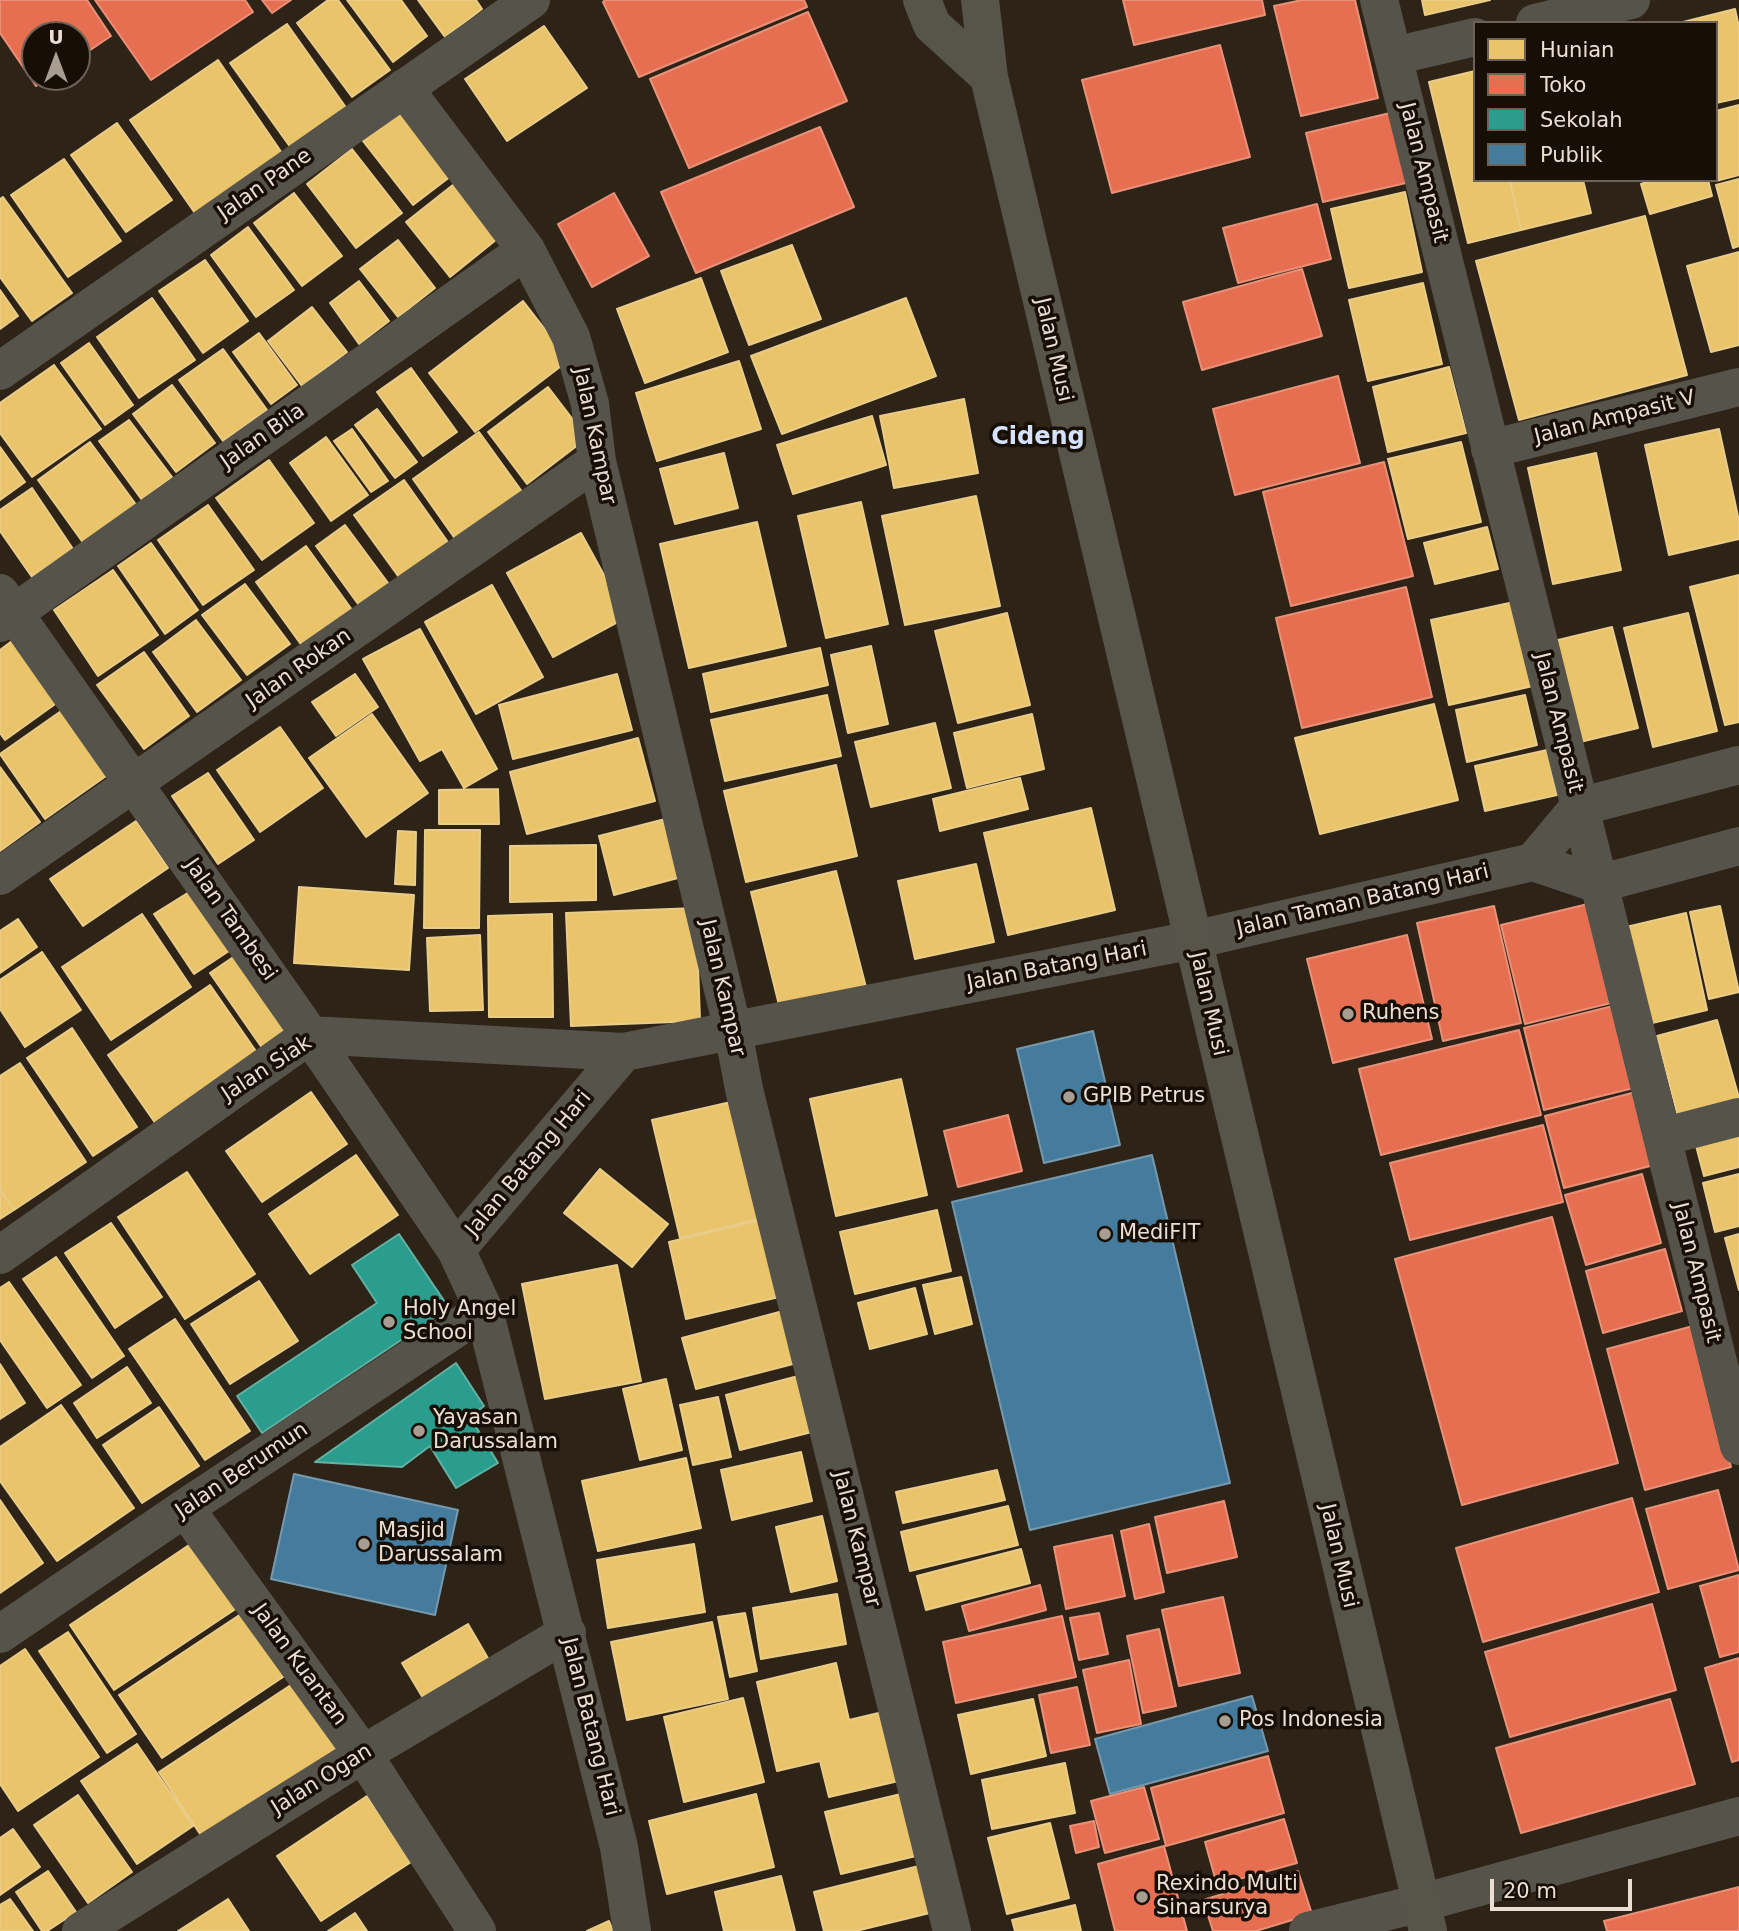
<!DOCTYPE html>
<style>
body{margin:0}
#map{position:relative;width:1739px;height:1931px;overflow:hidden;background:#2d2317;font-family:"DejaVu Sans",sans-serif}
canvas{display:block}
.legend{position:absolute;left:1473px;top:21px;width:245px;height:161px;box-sizing:border-box;background:#170f06;border:2px solid #6c6258;margin:0;padding:9px 12px;list-style:none;font-size:21px;color:#ebdfd2}
.legend li{display:flex;align-items:center;gap:14px;height:35px}
.legend b{width:35px;border:2px solid #6c6258}
.north{position:absolute;left:21px;top:21px;width:70px;height:70px;box-sizing:border-box;background:#170f06;border:2px solid #6c6258;border-radius:50%;rotate:0deg;font-size:19px;font-weight:700;line-height:28px;text-align:center;color:#ebdfd2}
.north::after{content:'';display:block;margin:auto;width:24px;height:32px;background:#a89d91;clip-path:polygon(50% 0,100% 100%,50% 72%,0 100%)}
.scale{position:absolute;left:1490px;top:1879px;width:142px;height:32px;box-sizing:border-box;border:4px solid #ebdfd2;border-top:0;padding-left:9px;font-size:21px;line-height:24px;white-space:nowrap;color:#ebdfd2;-webkit-text-stroke:5px #170f06;paint-order:stroke}
</style>
<div id="map">
<canvas width="1739" height="1931"></canvas>
<ul class="legend">
<li><b style="height:19px;background:#e9c46a"></b>Hunian</li>
<li><b style="height:19px;background:#e76f51"></b>Toko</li>
<li><b style="height:19px;background:#2a9d8f"></b>Sekolah</li>
<li><b style="height:19px;background:#457b9d"></b>Publik</li>
</ul>
<div class="north">U</div>
<div class="scale">20 m</div>
</div>
<script>
const g = document.querySelector('canvas').getContext('2d');
g.lineJoin = 'round';
function fillPath(path, color) { g.fillStyle = color; g.fill(path, 'evenodd'); }
const poly = rows => new Path2D(rows.map(r => 'M' + r).join(''));
function stroke(path, color, width, dash) { g.strokeStyle = color; g.lineWidth = width; g.lineCap = dash ? 'butt' : 'round'; g.setLineDash(dash || []); g.stroke(path); }
function drawText(font, color, halo, rows, align = 'center') {
  g.font = font + ' "DejaVu Sans",sans-serif'; g.lineWidth = 7; g.setLineDash([]); g.textBaseline = 'middle'; g.strokeStyle = halo; g.fillStyle = color; for (const [text, x, y, turn = 0] of rows) {
    g.save(); g.translate(x, y); g.rotate((+turn || 0) * Math.PI / 180); g.textAlign = isNaN(turn) ? turn : align; if (halo) g.strokeText(text, 0, 0); g.fillText(text, 0, 0); g.restore();
  }
}
const homes = poly([
 [328,0,338,0,390,70,352,97,297,23,328,0],
 [347,0,401,0,427,36,393,62,347,0],
 [418,0,476,0,482,9,445,37,418,0],
 [1422,0,1490,0,1425,15,1422,0],
 [1735,9,1739,27,1739,98,1716,103,1716,23,1679,23,1735,9],
 [287,24,347,109,291,148,230,63,287,24],
 [544,26,587,88,507,141,465,79,544,26],
 [218,60,284,156,197,216,130,120,218,60],
 [1475,71,1475,180,1510,180,1521,230,1468,243,1429,82,1475,71],
 [1739,105,1739,175,1716,181,1716,111,1739,105],
 [405,109,455,173,413,205,363,141,405,109],
 [117,123,172,200,126,232,71,155,117,123],
 [352,149,402,213,356,248,307,184,352,149],
 [64,159,121,241,68,277,11,195,64,159],
 [463,177,507,231,450,277,406,222,463,177],
 [1739,179,1739,246,1733,248,1716,185,1739,179],
 [1510,180,1583,180,1591,213,1521,230,1510,180],
 [1653,180,1708,180,1712,196,1650,214,1641,184,1653,180],
 [1405,192,1422,272,1349,288,1331,209,1405,192],
 [294,193,342,256,302,286,254,223,294,193],
 [3,197,72,293,32,321,0,277,0,199,3,197],
 [1645,216,1687,375,1519,420,1476,261,1645,216],
 [248,227,294,290,256,317,211,255,248,227],
 [398,240,435,288,398,317,360,269,398,240],
 [792,245,821,319,749,345,721,271,792,245],
 [1739,252,1739,345,1711,352,1687,266,1739,252],
 [205,260,248,321,203,353,159,291,205,260],
 [701,278,728,352,645,383,617,309,701,278],
 [359,281,389,321,359,344,330,303,359,281],
 [1423,283,1442,364,1368,381,1349,300,1423,283],
 [0,290,18,316,0,329,0,290],
 [152,298,195,360,139,398,97,337,152,298],
 [906,298,936,376,782,434,751,356,906,298],
 [523,301,569,360,475,432,429,373,523,301],
 [312,307,347,352,302,386,268,341,312,307],
 [259,333,297,385,271,404,233,352,259,333],
 [89,343,133,405,105,425,61,363,89,343],
 [223,349,267,410,223,441,179,380,223,349],
 [739,361,761,429,657,461,636,393,739,361],
 [54,365,101,429,32,477,0,433,0,403,54,365],
 [1449,367,1466,433,1388,452,1373,387,1449,367],
 [411,368,457,432,423,456,377,392,411,368],
 [172,385,215,443,176,472,133,414,172,385],
 [548,387,587,438,527,484,488,432,548,387],
 [964,399,978,473,894,488,880,416,964,399],
 [377,409,417,462,395,478,355,425,377,409],
 [872,416,886,465,793,494,777,445,872,416],
 [129,420,172,477,142,500,99,441,129,420],
 [352,429,388,481,371,492,334,441,352,429],
 [1719,429,1739,521,1739,539,1669,555,1645,445,1719,429],
 [479,432,523,493,456,540,413,479,479,432],
 [326,437,368,495,331,521,290,463,326,437],
 [90,442,137,506,84,544,38,480,90,442],
 [1461,442,1481,522,1408,539,1388,459,1461,442],
 [0,447,25,482,0,500,0,447],
 [724,453,738,508,675,524,660,469,724,453],
 [1596,453,1621,570,1553,584,1528,468,1596,453],
 [269,460,314,523,262,560,216,498,269,460],
 [404,480,450,545,401,580,354,515,404,480],
 [32,488,73,549,32,577,0,531,0,510,32,488],
 [976,496,1000,606,905,625,882,516,976,496],
 [861,502,888,624,826,638,798,516,861,502],
 [208,505,254,570,203,605,158,540,208,505],
 [757,522,786,646,689,668,660,544,757,522],
 [345,525,391,587,361,608,316,546,345,525],
 [1487,527,1498,569,1435,584,1424,543,1487,527],
 [581,533,627,617,553,657,507,573,581,533],
 [151,543,198,610,165,634,118,566,151,543],
 [306,546,355,614,305,650,256,582,306,546],
 [113,570,158,635,98,676,54,610,113,570],
 [1739,575,1739,722,1725,725,1690,587,1739,575],
 [245,584,290,644,247,675,202,615,245,584],
 [492,585,543,677,476,714,425,622,492,585],
 [1514,602,1533,686,1449,705,1431,620,1514,602],
 [1007,613,1030,705,958,723,935,631,1007,613],
 [1688,613,1717,731,1653,747,1624,628,1688,613],
 [196,620,241,680,197,712,153,652,196,620],
 [1612,627,1638,728,1580,742,1554,641,1612,627],
 [420,629,497,769,464,788,442,749,420,761,363,659,420,629],
 [20,635,65,697,5,740,0,733,0,650,20,635],
 [871,646,888,724,848,733,831,655,871,646],
 [820,648,828,685,711,712,703,674,820,648],
 [144,652,189,716,144,749,97,685,144,652],
 [355,674,378,707,336,736,312,702,355,674],
 [617,674,632,730,513,759,499,705,617,674],
 [827,695,841,756,725,781,711,720,827,695],
 [1525,695,1537,745,1467,762,1456,710,1525,695],
 [1434,704,1458,800,1320,834,1295,738,1434,704],
 [64,709,109,774,45,819,0,754,64,709],
 [372,714,428,793,366,837,309,758,372,714],
 [1032,714,1044,769,967,788,954,733,1032,714],
 [935,723,951,788,871,807,855,742,935,723],
 [280,727,323,788,260,832,217,770,280,727],
 [638,738,655,801,527,834,510,772,638,738],
 [1547,750,1557,795,1485,811,1475,766,1547,750],
 [836,765,857,856,746,882,724,791,836,765],
 [0,767,40,822,0,851,0,767],
 [208,773,254,840,218,864,172,796,208,773],
 [1020,778,1028,809,940,831,933,799,1020,778],
 [498,789,499,824,439,824,439,790,498,789],
 [1091,808,1115,910,1008,935,984,833,1091,808],
 [673,817,689,875,614,895,599,836,673,817],
 [136,821,168,868,83,926,50,879,136,821],
 [425,830,480,830,479,928,424,928,425,830],
 [398,831,416,832,415,885,395,884,398,831],
 [596,845,596,900,510,902,510,846,596,845],
 [976,864,994,942,915,959,898,881,976,864],
 [836,871,868,995,782,1017,751,892,836,871],
 [299,887,414,895,409,970,294,963,299,887],
 [194,889,232,949,194,974,154,914,194,889],
 [1720,906,1739,992,1709,999,1690,912,1720,906],
 [696,908,700,1021,571,1026,566,913,696,908],
 [1686,913,1707,1010,1648,1024,1626,927,1686,913],
 [142,914,191,987,111,1040,62,967,142,914],
 [552,914,553,1017,489,1017,488,916,552,914],
 [18,919,37,947,0,973,0,931,18,919],
 [480,935,483,1010,430,1011,427,938,480,935],
 [245,949,302,1031,267,1055,210,973,245,949],
 [42,952,81,1010,25,1047,0,1009,0,980,42,952],
 [210,985,260,1057,158,1127,108,1055,210,985],
 [1717,1020,1739,1098,1679,1120,1657,1036,1717,1020],
 [72,1028,137,1127,93,1156,27,1058,72,1028],
 [20,1063,86,1162,14,1210,0,1189,0,1076,20,1063],
 [901,1079,927,1195,836,1216,810,1099,901,1079],
 [311,1092,347,1144,262,1202,226,1151,311,1092],
 [744,1099,772,1216,680,1238,652,1120,744,1099],
 [1739,1129,1739,1167,1704,1176,1695,1142,1739,1129],
 [356,1155,398,1215,310,1274,269,1214,356,1155],
 [600,1169,668,1224,632,1267,564,1213,600,1169],
 [187,1172,255,1274,185,1319,118,1217,187,1172],
 [1739,1174,1739,1226,1715,1232,1703,1183,1739,1174],
 [0,1189,14,1210,0,1219,0,1189],
 [937,1210,951,1271,855,1294,840,1232,937,1210],
 [761,1220,779,1297,686,1319,669,1242,761,1220],
 [111,1223,162,1297,115,1328,65,1253,111,1223],
 [1739,1234,1739,1290,1725,1238,1739,1234],
 [56,1257,124,1356,92,1378,23,1279,56,1257],
 [617,1265,641,1381,545,1399,522,1284,617,1265],
 [961,1277,972,1324,935,1334,923,1285,961,1277],
 [259,1281,298,1341,230,1384,191,1324,259,1281],
 [9,1282,81,1385,47,1408,0,1340,0,1288,9,1282],
 [915,1288,927,1334,870,1349,858,1303,915,1288],
 [783,1311,797,1363,696,1389,682,1338,783,1311],
 [175,1319,250,1431,205,1460,129,1349,175,1319],
 [0,1364,25,1403,0,1419,0,1364],
 [127,1367,151,1403,97,1438,74,1403,127,1367],
 [802,1375,816,1431,740,1450,726,1395,802,1375],
 [666,1379,682,1450,640,1460,623,1389,666,1379],
 [718,1397,731,1457,693,1465,680,1405,718,1397],
 [61,1405,134,1508,57,1561,0,1481,0,1447,61,1405],
 [159,1407,199,1466,142,1503,103,1445,159,1407],
 [801,1452,812,1501,732,1520,721,1470,801,1452],
 [686,1458,701,1528,598,1551,582,1481,686,1458],
 [997,1470,1005,1500,903,1523,896,1492,997,1470],
 [0,1500,43,1563,0,1593,0,1500],
 [1008,1506,1018,1545,910,1571,901,1532,1008,1506],
 [822,1516,837,1581,791,1592,776,1527,822,1516],
 [198,1539,243,1604,114,1690,70,1625,198,1539],
 [694,1544,705,1612,608,1628,597,1560,694,1544],
 [1021,1549,1030,1583,926,1610,917,1576,1021,1549],
 [837,1594,846,1644,761,1659,753,1608,837,1594],
 [253,1606,295,1669,162,1758,119,1695,253,1606],
 [745,1613,757,1671,730,1677,718,1617,745,1613],
 [712,1622,728,1699,627,1720,611,1642,712,1622],
 [468,1624,489,1660,423,1698,402,1663,468,1624],
 [68,1632,136,1734,107,1753,39,1651,68,1632],
 [25,1649,99,1757,18,1811,0,1784,0,1666,25,1649],
 [836,1663,849,1720,887,1711,903,1780,829,1797,820,1761,777,1771,757,1682,836,1663],
 [300,1679,350,1754,208,1846,159,1772,300,1679],
 [743,1698,764,1782,684,1802,664,1717,743,1698],
 [1033,1699,1046,1756,971,1774,958,1715,1033,1699],
 [137,1744,193,1826,137,1864,81,1781,137,1744],
 [1065,1763,1075,1813,992,1829,982,1780,1065,1763],
 [756,1794,774,1867,667,1894,649,1821,756,1794],
 [901,1794,916,1856,841,1874,825,1812,901,1794],
 [78,1795,132,1872,88,1903,34,1825,78,1795],
 [367,1796,411,1862,321,1921,277,1856,367,1796],
 [1050,1823,1069,1898,1007,1914,988,1838,1050,1823],
 [13,1829,40,1867,0,1895,0,1838,13,1829],
 [927,1864,938,1911,856,1931,824,1931,814,1892,927,1864],
 [48,1871,76,1912,47,1931,42,1931,16,1892,48,1871],
 [781,1876,795,1931,724,1931,715,1892,781,1876],
 [10,1899,33,1931,0,1931,0,1905,10,1899],
 [228,1899,249,1931,178,1931,228,1899],
 [1075,1905,1081,1931,1015,1931,1012,1920,1075,1905],
 [355,1913,367,1931,328,1931,355,1913],
 [609,1921,613,1931,587,1931,609,1921]
]);
fillPath(homes, '#e9c46a');
stroke(homes, '#eacc89', 2);
const shops = poly([
 [0,0,87,0,111,36,77,59,77,35,35,35,35,77,49,77,36,86,0,33,0,0],
 [95,0,245,0,253,12,151,80,95,0],
 [262,0,291,0,272,13,262,0],
 [605,0,804,0,807,7,639,77,603,2,605,0],
 [1123,0,1262,0,1265,15,1134,45,1123,0],
 [1302,0,1355,0,1378,98,1301,116,1274,6,1302,0],
 [808,12,847,101,689,168,650,79,808,12],
 [1220,45,1250,157,1112,193,1082,80,1220,45],
 [1390,113,1406,183,1323,202,1306,133,1390,113],
 [820,127,854,207,696,273,661,192,820,127],
 [614,193,649,256,592,287,558,224,614,193],
 [1317,204,1331,259,1238,283,1223,228,1317,204],
 [1302,269,1322,336,1202,370,1183,302,1302,269],
 [1338,376,1360,463,1235,495,1213,409,1338,376],
 [1384,462,1413,576,1291,606,1263,492,1384,462],
 [1406,587,1432,697,1302,728,1276,618,1406,587],
 [1592,903,1615,1002,1525,1024,1501,925,1592,903],
 [1494,906,1521,1023,1443,1041,1417,923,1494,906],
 [1407,935,1432,1039,1333,1063,1307,959,1407,935],
 [1621,1004,1642,1086,1544,1110,1524,1028,1621,1004],
 [1519,1030,1541,1115,1381,1155,1359,1069,1519,1030],
 [1643,1090,1662,1163,1564,1188,1545,1116,1643,1090],
 [1008,1115,1022,1171,958,1187,944,1131,1008,1115],
 [1543,1125,1563,1202,1410,1240,1390,1163,1543,1125],
 [1642,1174,1661,1243,1586,1265,1565,1195,1642,1174],
 [1552,1217,1618,1463,1462,1505,1395,1259,1552,1217],
 [1665,1249,1682,1311,1603,1333,1586,1271,1665,1249],
 [1693,1326,1731,1467,1645,1490,1607,1349,1693,1326],
 [1718,1490,1739,1570,1668,1589,1646,1509,1718,1490],
 [1632,1498,1659,1592,1483,1642,1456,1548,1632,1498],
 [1224,1501,1237,1557,1167,1573,1155,1517,1224,1501],
 [1149,1524,1164,1592,1135,1599,1121,1531,1149,1524],
 [1112,1535,1125,1596,1066,1609,1054,1547,1112,1535],
 [1739,1575,1739,1652,1720,1657,1700,1586,1739,1575],
 [1040,1585,1046,1610,969,1631,962,1606,1040,1585],
 [1223,1597,1240,1673,1179,1686,1162,1610,1223,1597],
 [1652,1604,1676,1690,1510,1737,1485,1652,1652,1604],
 [1099,1613,1108,1654,1079,1660,1070,1618,1099,1613],
 [1062,1616,1076,1677,956,1703,943,1642,1062,1616],
 [1159,1629,1176,1706,1143,1713,1127,1636,1159,1629],
 [1739,1658,1739,1760,1732,1762,1705,1668,1739,1658],
 [1129,1660,1141,1724,1097,1733,1083,1670,1129,1660],
 [1077,1687,1090,1745,1051,1753,1039,1695,1077,1687],
 [1670,1699,1695,1784,1521,1833,1496,1748,1670,1699],
 [1268,1756,1284,1813,1166,1846,1151,1788,1268,1756],
 [1144,1787,1159,1839,1105,1853,1091,1801,1144,1787],
 [1284,1819,1297,1863,1217,1885,1205,1842,1284,1819],
 [1094,1821,1099,1847,1076,1853,1070,1826,1094,1821],
 [1164,1846,1187,1931,1115,1931,1098,1864,1164,1846],
 [1298,1871,1312,1914,1256,1931,1213,1931,1203,1900,1298,1871],
 [1739,1887,1739,1931,1607,1931,1604,1921,1739,1887]
]);
fillPath(shops, '#e76f51');
stroke(shops, '#e89178', 2);
const schools = poly([
 [399,1234,449,1308,262,1433,237,1396,377,1303,352,1265,399,1234],
 [456,1363,484,1406,470,1417,498,1463,456,1488,430,1446,402,1467,315,1462,456,1363]
]);
fillPath(schools, '#2a9d8f');
stroke(schools, '#64b1a3', 2);
const public = poly([
 [1093,1031,1120,1145,1044,1163,1017,1049,1093,1031],
 [1152,1155,1230,1483,1030,1530,952,1202,1152,1155],
 [294,1474,458,1510,435,1615,271,1579,294,1474],
 [1252,1696,1268,1751,1110,1794,1095,1739,1252,1696]
]);
fillPath(public, '#457b9d');
stroke(public, '#7799ad', 2);
stroke(poly([
 [1379,0,1739,1446],
 [1535,23,1631,0],
 [1394,56,1475,37],
 [404,88,526,250,571,337,590,404,597,461,733,1031,744,1089,952,1931],
 [0,371,531,0],
 [1490,449,1739,387],
 [0,593,310,1035,456,1250,484,1310,619,1847,632,1931],
 [0,623,526,250],
 [1533,862,1579,807,1739,765],
 [0,876,597,461],
 [1662,1137,1739,1117],
 [456,1250,624,1052,1193,940,1533,862,1598,884,1739,846],
 [0,1255,310,1035,624,1052],
 [185,1508,363,1754,477,1931],
 [0,1634,185,1508,484,1310],
 [81,1931,363,1754,567,1633],
 [1308,1931,1421,1903,1739,1816]
]), '#56534a', 38);
stroke(poly([
 [922,0,932,25,989,77],
 [980,0,989,77,1428,1931]
]), '#575449', 38);
for (const [x, y, r, color] of [
 [1348,1014,7,"#a89d91"],
 [1069,1097,7,"#a89d91"],
 [1105,1234,7,"#a89d91"],
 [389,1322,7,"#a89d91"],
 [419,1431,7,"#a89d91"],
 [364,1544,7,"#a89d91"],
 [1225,1721,7,"#a89d91"],
 [1142,1897,7,"#a89d91"]
]) { const dot = new Path2D(); dot.arc(x, y, r, 0, 2 * Math.PI); g.fillStyle = color; g.fill(dot); stroke(dot, '#170f06', 2.5); }
drawText('21px', '#ebdfd2', '#170f06', [
 ["Jalan Ampasit",1423,173,76],
 ["Jalan Pane",265,185,-35],
 ["Jalan Musi",1053,350,77],
 ["Jalan Ampasit V",1615,418,-14],
 ["Jalan Kampar",594,436,78],
 ["Jalan Bila",263,437,-35],
 ["Jalan Rokan",299,669,-35],
 ["Jalan Ampasit",1558,723,76],
 ["Jalan Taman Batang Hari",1363,901,-13],
 ["Jalan Tambesi",230,920,55],
 ["Jalan Batang Hari",1057,967,-11],
 ["Jalan Kampar",722,988,77],
 ["Jalan Musi",1208,1004,77],
 ["Jalan Siak",267,1069,-33],
 ["Jalan Batang Hari",529,1164,-50],
 ["Jalan Ampasit",1696,1273,76],
 ["Jalan Berumun",242,1471,-34],
 ["Jalan Kampar",856,1539,76],
 ["Jalan Musi",1338,1556,77],
 ["Jalan Kuantan",299,1665,54],
 ["Jalan Batang Hari",590,1727,76],
 ["Jalan Ogan",322,1780,-32]
]);
drawText('21px', '#ebdfd2', '#170f06', [
 ["Ruhens",1362,1014],
 ["GPIB Petrus",1083,1097],
 ["MediFIT",1119,1234],
 ["Holy Angel",403,1310],
 ["School",403,1334],
 ["Yayasan",433,1419],
 ["Darussalam",433,1443],
 ["Masjid",378,1532],
 ["Darussalam",378,1556],
 ["Pos Indonesia",1239,1721],
 ["Rexindo Multi",1156,1885],
 ["Sinarsurya",1156,1909]
], 'left');
drawText('bold 24px', '#d5e2fe', '#170f06', [
 ["Cideng",1038,438]
]);
</script>
